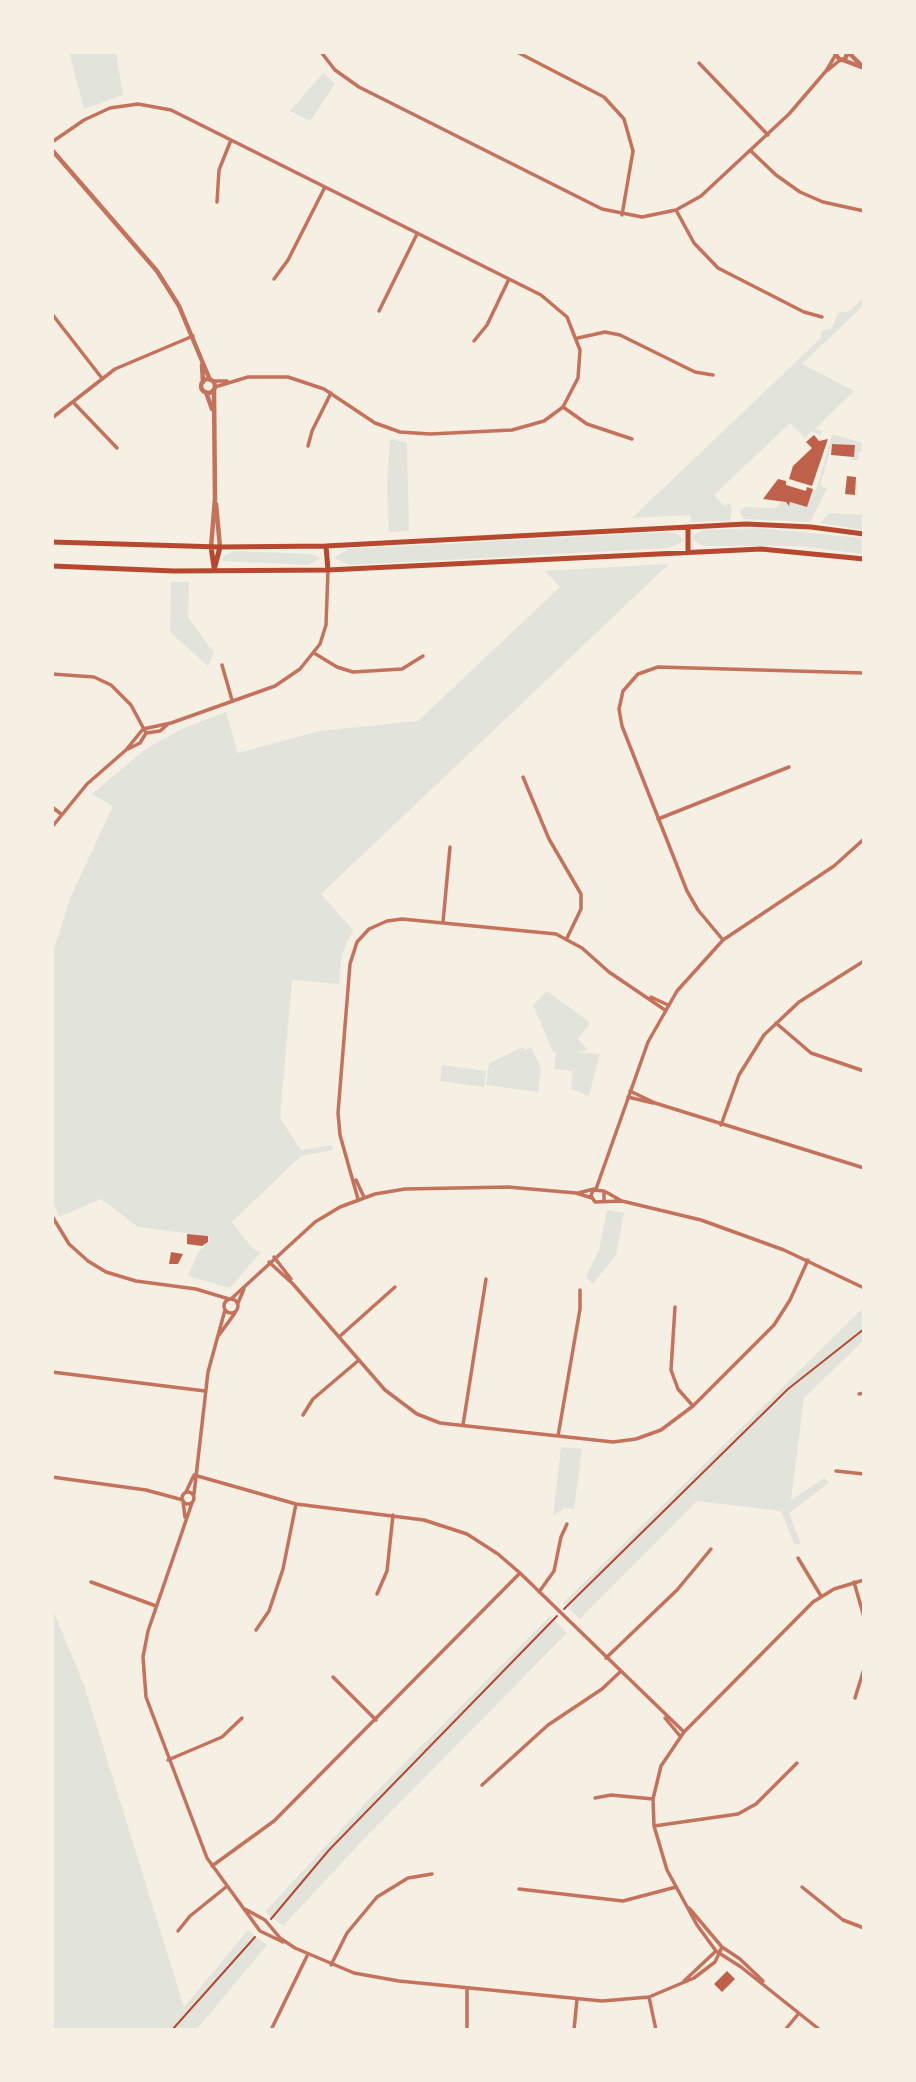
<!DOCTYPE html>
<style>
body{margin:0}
#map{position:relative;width:916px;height:2082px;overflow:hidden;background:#f6efe4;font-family:"Noto Serif",serif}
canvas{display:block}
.frame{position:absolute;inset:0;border:54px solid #f6efe4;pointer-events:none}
</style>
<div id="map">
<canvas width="916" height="2082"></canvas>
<div class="frame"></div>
</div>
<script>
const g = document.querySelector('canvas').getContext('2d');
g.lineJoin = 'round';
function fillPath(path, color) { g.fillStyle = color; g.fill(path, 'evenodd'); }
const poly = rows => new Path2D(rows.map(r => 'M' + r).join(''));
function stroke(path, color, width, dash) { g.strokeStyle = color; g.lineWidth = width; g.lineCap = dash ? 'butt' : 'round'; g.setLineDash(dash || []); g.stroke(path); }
fillPath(poly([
 [69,52,116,53,123,95,84,109],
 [323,73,335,84,310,121,290,111],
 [863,298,863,306,802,364,854,391,815,429,823,431,820,435,812,431,805,438,790,423,714,495,724,506,730,503,732,511,730,521,691,522,690,515,632,518,822,337,821,331,832,328,838,313,850,311],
 [832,434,863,443,863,452,859,452,858,460,851,460,855,445,832,444,820,486,827,488,810,522,743,519,740,511,744,507,776,508,782,501,789,506,790,502,807,507,812,490,816,490],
 [390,439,407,443,409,531,389,532,387,489],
 [829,513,862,515,863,530,820,523],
 [759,528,863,538,863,554,799,546,704,546,693,540,694,534,704,530],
 [666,532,678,534,684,541,669,548,428,561,349,565,334,558,348,549],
 [234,551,312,554,320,558,308,565,222,561,224,556],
 [669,564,321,894,353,930,342,954,339,984,292,980,280,1118,301,1150,332,1145,333,1150,301,1156,232,1222,253,1249,261,1252,230,1288,188,1276,199,1251,209,1242,209,1236,138,1227,101,1199,59,1217,52,1199,53,952,71,896,113,806,92,794,147,748,184,728,226,712,238,753,319,731,418,721,560,587,545,571],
 [171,582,189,582,188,617,214,653,208,666,170,632],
 [547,991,591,1023,578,1039,588,1050,576,1052,600,1054,589,1096,571,1089,573,1071,554,1069,556,1053,559,1053,553,1052,533,1005],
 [523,1047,525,1050,531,1047,541,1069,538,1092,486,1085,489,1063],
 [442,1065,486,1071,484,1087,440,1081],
 [607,1210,624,1213,616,1255,593,1284,586,1277,599,1250],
 [863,1308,863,1341,804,1398,791,1500,824,1478,829,1483,789,1513,801,1544,794,1544,781,1511,697,1501,580,1619,563,1603],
 [561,1447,582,1449,574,1509,565,1508,553,1516],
 [52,1608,84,1685,184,2007,248,1930,267,1945,197,2029,53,2029],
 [550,1616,567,1633,361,1842,283,1926,265,1912,369,1799]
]), '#e2e4dc');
fillPath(poly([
 [814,435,819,441,828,439,812,486,789,479,793,466,812,448,806,442],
 [832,444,855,445,854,457,831,455],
 [847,476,856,477,855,495,845,494],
 [778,479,786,481,786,485,806,491,807,487,813,489,807,507,790,502,789,506,786,502,763,499],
 [187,1234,208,1236,208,1242,202,1246,187,1244],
 [171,1252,183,1254,178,1264,169,1264],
 [727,1971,735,1979,722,1992,714,1984]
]), '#bf614a');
stroke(poly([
 [564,1609,788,1389,864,1329],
 [271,1919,329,1850,557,1616],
 [172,2030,255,1937]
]), '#b5482f', 2);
stroke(poly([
 [321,52,335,70,359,87,602,209,642,217,676,210,701,196,789,114,826,71,835,56],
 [517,52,604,97,624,119,633,151,622,215],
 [699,63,768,135],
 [828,70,840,60],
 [52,142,84,120,110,108,138,104,171,110,541,295,567,317,580,350,578,378,563,407,544,421,512,430,430,434,400,432,375,423,324,389,288,377,248,377,215,387],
 [751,151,776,175,800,192,823,202,864,211],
 [217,202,219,170,231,140],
 [676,210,694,243,718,268,804,312,822,317],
 [274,279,288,260,325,187],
 [379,311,417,234],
 [52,314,101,377],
 [578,338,605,332,620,335,695,372,713,375],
 [474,341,487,325,509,279],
 [213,381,227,381],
 [73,402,117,448],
 [563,407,587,424,632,439],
 [52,418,115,369,193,336],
 [308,446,312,431,331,393],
 [314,653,337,667,353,672,402,669,423,656],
 [222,665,232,700],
 [52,674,94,677,111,685,131,705,146,733],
 [128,749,140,743,146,733,160,731,167,725],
 [523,777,549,839,581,894,581,909,567,938],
 [52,807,61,814],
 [658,819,789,767],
 [52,827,87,784,126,750,143,729,171,723,275,686,300,669,320,644,326,625,328,570],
 [443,922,450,847],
 [723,940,698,910,687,891,622,726,619,709,623,691,638,674,658,667,864,673],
 [651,997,668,1005],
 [776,1023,811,1053,864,1071],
 [630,1091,655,1103,864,1168],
 [628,1097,653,1103],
 [721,1125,739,1075,764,1035,799,1002,864,961],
 [356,1180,364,1197],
 [596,1189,648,1042,677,991,723,940,834,866,864,839],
 [606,1192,620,1200],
 [578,1193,594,1189],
 [358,1199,340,1135,338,1113,350,964,357,942,369,929,387,921,402,919,556,934,582,948,609,972,665,1010],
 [604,1201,604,1191,593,1190,591,1196,595,1202,622,1201,701,1220,784,1250,864,1288],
 [52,1216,69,1244,88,1261,106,1272,136,1281,196,1289,229,1299],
 [274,1257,291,1279],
 [269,1262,293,1284,385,1390,417,1414,440,1423,613,1442,636,1439,661,1430,693,1406,774,1325,790,1300,808,1260],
 '224 1306a7 7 0 1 1 14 0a7 7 0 1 1-14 0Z',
 [231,1299,315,1222,340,1207,375,1194,405,1189,508,1187,576,1193,592,1198],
 [238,1303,244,1289],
 [675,1307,671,1370,678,1389,693,1406],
 [219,1335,235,1313],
 [339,1337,395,1287],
 [52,1372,205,1391],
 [859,1394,864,1393],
 [303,1415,313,1399,359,1360],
 [463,1425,486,1279],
 [558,1436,580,1309,580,1290],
 [836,1471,864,1474],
 [194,1475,296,1504,424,1520,467,1534,498,1554,520,1573,684,1732],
 [52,1477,146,1490,183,1500],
 [186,1492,193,1477],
 '182 1498a6 6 0 1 1 12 0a6 6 0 1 1-12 0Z',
 [194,1494,208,1372,225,1310],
 [183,1501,185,1517],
 [192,1503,148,1631,143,1657,146,1697,207,1858,260,1931,283,1942],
 [798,1558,821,1596],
 [91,1582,156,1606],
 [854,1582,864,1617],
 [539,1592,554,1571,561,1537,567,1524],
 [377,1594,387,1571,393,1515],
 [256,1630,269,1611,283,1569,296,1504],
 [606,1658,677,1590,711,1549],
 [333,1677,376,1720],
 [855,1698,864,1669],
 [665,1718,680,1736],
 [168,1760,222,1737,242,1718],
 [482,1785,548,1725,602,1689,620,1672],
 [595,1798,611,1795,653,1799],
 [654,1826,738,1814,756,1804,797,1763],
 [212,1866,274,1821,520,1573],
 [802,1887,843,1920,864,1928],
 [519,1889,623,1901,676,1887],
 [689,1908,722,1947,740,1959,763,1981],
 [245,1909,265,1920,280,1938,295,1948,354,1973,399,1981,602,2001,649,1997,694,1978,715,1962,722,1947],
 [178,1931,190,1916,226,1887],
 [331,1965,347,1933,377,1897,408,1878,432,1874],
 [684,1981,716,1951],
 [649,1997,656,2030],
 [271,2030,307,1956],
 [467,2030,467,1988],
 [574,2030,577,1999],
 [785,2030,799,2013],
 [820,2030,741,1967,716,1951,697,1925,667,1870,654,1826,653,1799,661,1766,684,1732,813,1602,834,1589,864,1580]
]), '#c5725c', 3.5);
stroke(poly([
 [834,52,840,60,845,59,848,52],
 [849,53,863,67],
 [843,60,864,68],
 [52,150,157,271,179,306,210,380],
 [202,365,203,382],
 '201 386a7 7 0 1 1 14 0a7 7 0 1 1-14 0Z',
 [206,392,212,409],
 [216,504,220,547],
 [211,547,215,499,214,390]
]), '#c5725c', 4.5);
stroke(poly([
 [688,527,688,551],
 [52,542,220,547,326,546,746,524,811,527,864,534],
 [326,546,328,570],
 [211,547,214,567],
 [52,566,174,571,328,570,761,549,864,559],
 [214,570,220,547]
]), '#b5482f', 5);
</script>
